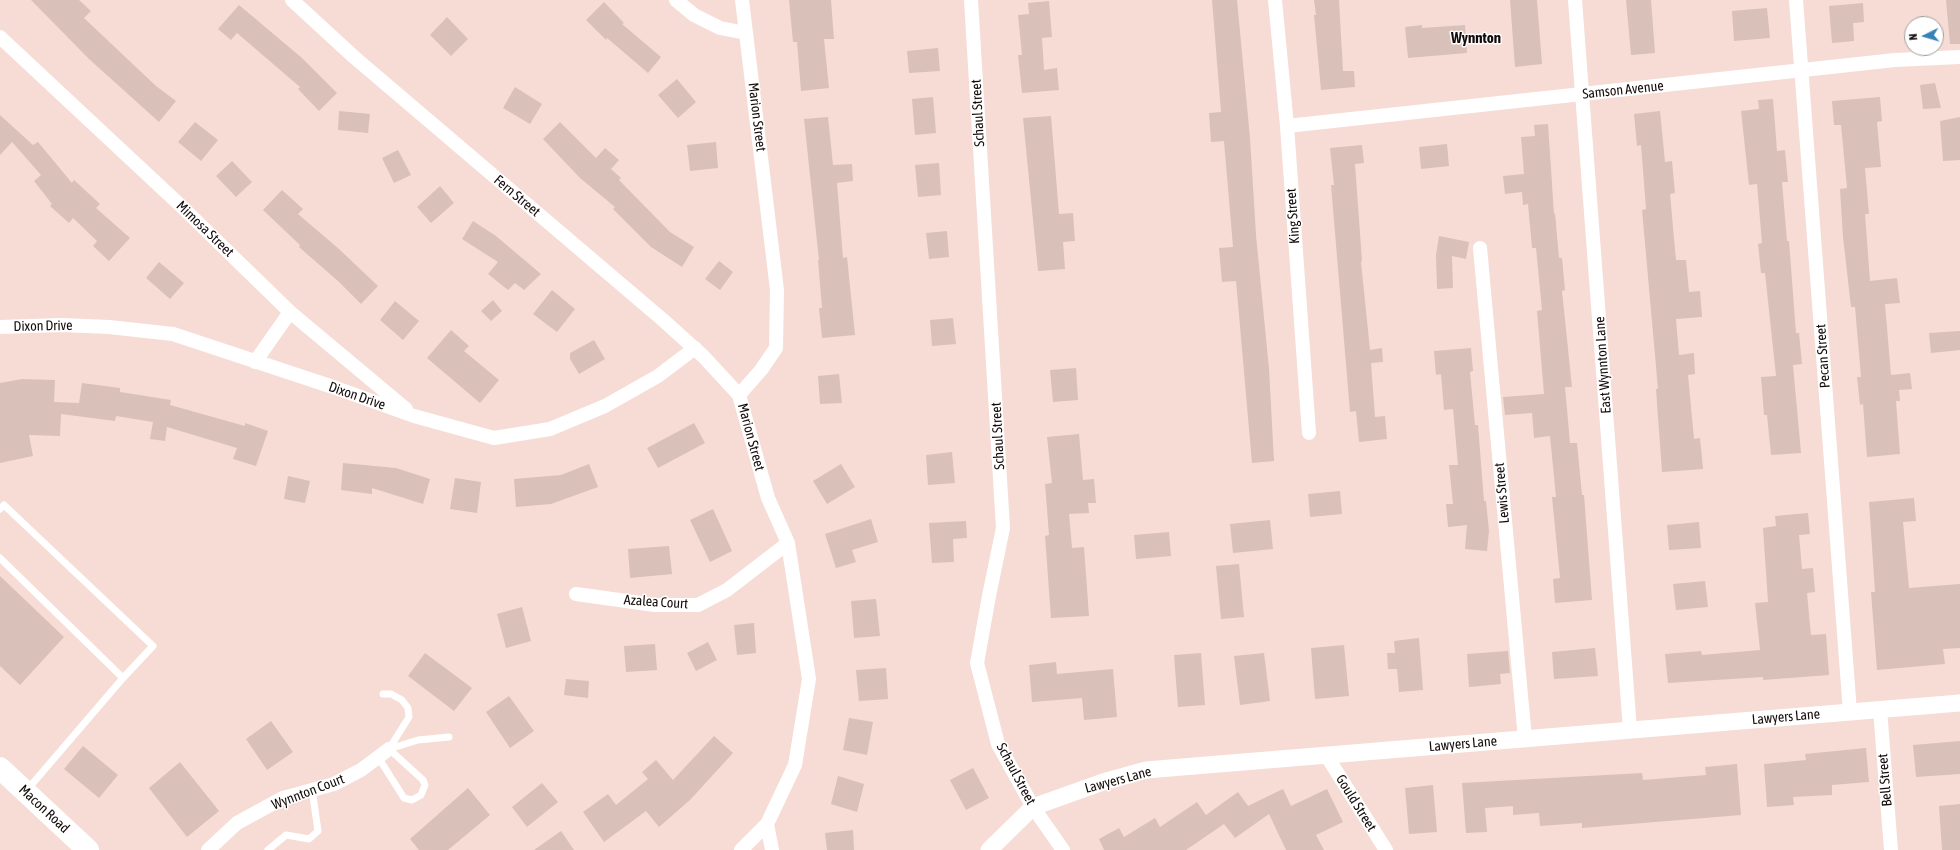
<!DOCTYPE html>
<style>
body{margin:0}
#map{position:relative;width:1960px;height:850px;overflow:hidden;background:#f6dcd5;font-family:"Asap Condensed",sans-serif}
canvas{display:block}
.north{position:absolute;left:1904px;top:16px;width:40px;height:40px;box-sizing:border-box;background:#fff;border:1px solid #a19d9d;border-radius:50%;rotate:265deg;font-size:11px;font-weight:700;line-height:16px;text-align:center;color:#130b09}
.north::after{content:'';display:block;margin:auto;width:14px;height:18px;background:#3982b6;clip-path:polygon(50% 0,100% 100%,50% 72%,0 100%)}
</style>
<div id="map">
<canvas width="1960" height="850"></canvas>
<div class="north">N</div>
</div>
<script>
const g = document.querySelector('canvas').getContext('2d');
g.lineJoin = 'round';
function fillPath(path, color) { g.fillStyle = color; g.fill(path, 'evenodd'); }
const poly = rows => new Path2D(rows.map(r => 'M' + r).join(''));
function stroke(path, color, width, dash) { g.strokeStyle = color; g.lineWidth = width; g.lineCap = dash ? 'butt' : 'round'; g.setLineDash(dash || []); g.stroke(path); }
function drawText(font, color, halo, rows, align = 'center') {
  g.font = font + ' "Asap Condensed",sans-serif'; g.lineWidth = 3; g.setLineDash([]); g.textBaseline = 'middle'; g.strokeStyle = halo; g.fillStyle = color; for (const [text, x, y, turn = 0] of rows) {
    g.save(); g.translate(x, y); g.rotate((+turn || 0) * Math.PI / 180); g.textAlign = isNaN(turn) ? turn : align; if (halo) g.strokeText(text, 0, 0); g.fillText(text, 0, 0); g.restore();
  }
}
fillPath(poly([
 [31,0,79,0,91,11,84,18,156,86,176,101,159,122,89,59],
 [789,0,831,0,834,39,824,39,829,88,801,91,797,42,793,42],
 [1212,0,1237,0,1250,138,1256,235,1269,369,1274,461,1252,463,1236,281,1222,282,1219,248,1233,247,1224,141,1211,142,1209,113,1221,112],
 [1314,0,1339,0,1343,71,1354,71,1355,87,1321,90,1314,15,1316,15],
 [1510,0,1537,0,1542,64,1515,67],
 [1626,0,1651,0,1655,53,1631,55],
 [1946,0,1960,0,1960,44,1950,44],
 [1049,1,1052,37,1042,38,1044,70,1057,68,1059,90,1022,93,1018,55,1022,55,1018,15,1029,14,1028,3],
 [604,2,624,23,622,24,661,57,648,73,607,38,606,40,586,20],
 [1863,3,1864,22,1853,23,1854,41,1832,43,1829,6],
 [239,5,302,58,337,93,319,111,298,89,300,87,237,33,231,40,218,29],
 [1767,8,1770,38,1734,41,1732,11],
 [447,17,468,39,451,56,430,35],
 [1422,25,1422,28,1465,25,1467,53,1408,58,1405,27],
 [938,48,940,71,909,73,907,51],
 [677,79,696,102,678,118,658,95],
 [1935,83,1941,108,1923,109,1920,85],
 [515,87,542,104,530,124,503,108],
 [933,97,936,133,915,135,912,99],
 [1880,97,1882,121,1877,122,1881,167,1865,168,1869,214,1865,214,1870,281,1897,278,1900,303,1885,304,1891,375,1910,373,1912,389,1899,390,1900,401,1896,401,1900,454,1867,457,1863,404,1860,405,1857,377,1861,377,1855,307,1851,307,1843,237,1840,189,1847,188,1841,125,1834,125,1832,101],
 [1773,99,1777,151,1785,150,1788,182,1782,182,1787,241,1789,241,1796,333,1799,333,1802,364,1793,365,1801,453,1771,455,1767,415,1764,415,1761,377,1776,376,1765,273,1761,273,1758,244,1762,243,1757,184,1749,185,1741,111,1759,109,1758,100],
 [339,111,370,114,368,133,338,130],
 [1660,111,1665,162,1672,161,1675,193,1670,194,1676,260,1686,260,1689,292,1700,291,1702,317,1676,319,1679,355,1694,353,1695,374,1688,375,1694,439,1700,438,1703,469,1662,472,1656,389,1658,389,1642,210,1646,209,1641,145,1637,146,1634,114],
 [0,115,33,145,38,142,72,183,74,180,100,204,96,208,130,238,109,261,93,246,97,241,73,218,69,223,50,206,52,204,34,181,41,175,12,142,0,155],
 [1051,116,1059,214,1073,213,1075,241,1063,242,1065,269,1038,271,1023,118],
 [828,117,833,165,852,164,853,181,837,183,843,258,847,257,855,335,822,338,819,308,822,308,818,260,819,260,804,119],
 [1960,117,1960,160,1943,161,1940,121],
 [195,122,218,140,201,161,178,142],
 [560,122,596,158,605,148,619,160,611,169,621,178,619,180,670,232,694,247,682,267,651,247,613,209,615,207,580,178,543,139],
 [1548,124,1554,214,1555,213,1559,258,1562,258,1565,290,1562,291,1572,387,1565,387,1570,443,1577,443,1582,495,1584,495,1592,600,1555,603,1553,579,1560,578,1552,497,1556,497,1550,436,1534,438,1532,413,1505,415,1503,397,1544,394,1537,311,1542,310,1536,248,1532,248,1528,204,1523,205,1522,192,1505,194,1503,176,1524,174,1521,137,1535,136,1534,125],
 [716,142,718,168,690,171,687,145],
 [1447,144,1449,166,1421,169,1419,147],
 [1362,145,1364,163,1355,164,1362,261,1361,262,1370,350,1382,348,1383,362,1371,363,1375,417,1385,416,1387,439,1359,442,1356,411,1350,412,1331,185,1334,185,1330,148],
 [398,150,411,175,394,183,382,158],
 [232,161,252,182,236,197,216,176],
 [939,163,941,195,918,197,915,165],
 [440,186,454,203,431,223,417,207],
 [282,190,303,209,298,214,339,249,378,286,361,304,338,281,299,247,300,245,263,210],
 [473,221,496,236,541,274,524,290,515,283,508,290,488,274,498,262,462,239],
 [947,231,949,257,929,259,926,233],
 [1439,236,1469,242,1466,259,1452,256,1453,288,1437,289,1436,255],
 [719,261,733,272,720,290,705,279],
 [159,262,184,283,170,299,146,278],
 [552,290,575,309,557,332,533,314],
 [493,300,502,311,491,321,481,311],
 [395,301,419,321,403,340,380,320],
 [953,318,956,344,932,346,930,320],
 [451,330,469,346,464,351,499,380,480,403,427,358],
 [1960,331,1960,350,1931,353,1929,333],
 [594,340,605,359,579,374,570,359,570,353],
 [1471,348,1473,371,1470,372,1475,425,1478,425,1484,501,1486,501,1489,531,1487,551,1465,549,1467,525,1448,527,1446,504,1453,504,1449,465,1458,465,1453,409,1444,410,1441,374,1436,375,1434,351],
 [1076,368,1078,400,1053,402,1050,370],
 [839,374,842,403,820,404,818,376],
 [22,379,55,380,54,402,79,403,82,383,120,388,120,392,171,400,170,405,245,426,245,423,268,431,256,466,233,459,237,448,167,427,165,441,150,439,153,422,116,416,115,421,61,414,60,436,29,435,33,456,0,463,0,383],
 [694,423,705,443,658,468,647,448],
 [1079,434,1083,480,1094,479,1096,503,1088,503,1089,513,1069,514,1072,548,1084,547,1089,616,1051,618,1045,536,1049,535,1045,484,1052,483,1047,437],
 [952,452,955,483,928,485,926,455],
 [343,463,396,468,430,479,423,504,372,488,372,494,341,490],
 [589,464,598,487,551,504,516,507,514,479,561,475],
 [841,464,855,487,827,504,813,481],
 [288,476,310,481,305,503,284,499],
 [455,478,481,482,477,513,450,509],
 [1340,491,1342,514,1310,517,1308,494],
 [1914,498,1916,521,1903,522,1909,588,1960,584,1960,648,1943,649,1945,664,1877,670,1871,592,1875,592,1869,502],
 [713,509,732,551,710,562,690,520],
 [1808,513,1810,534,1799,535,1802,569,1813,568,1815,592,1807,593,1811,635,1826,634,1829,675,1763,680,1763,677,1668,683,1665,654,1701,651,1702,655,1760,650,1755,603,1768,602,1763,528,1776,526,1775,516],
 [871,519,878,542,852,550,856,562,836,568,825,534],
 [1270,520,1273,549,1233,553,1230,524],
 [966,521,967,538,953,539,954,562,932,563,929,523],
 [1699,522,1701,548,1669,550,1667,525],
 [1169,532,1171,556,1136,559,1134,535],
 [669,546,672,574,630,578,628,549],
 [1239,564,1244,617,1221,619,1216,566],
 [0,576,64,637,20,685,0,666],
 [1705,581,1708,607,1676,610,1673,584],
 [876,599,880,636,854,638,851,601],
 [522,607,531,641,506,648,497,614],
 [754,623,756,653,737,655,734,625],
 [1419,638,1423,690,1399,692,1397,669,1388,669,1387,653,1395,653,1394,641],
 [708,642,717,660,696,671,687,653],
 [655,644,657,670,626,672,624,646],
 [1344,645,1349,696,1315,699,1311,648],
 [1595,648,1598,676,1554,679,1552,652],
 [1508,651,1510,673,1500,674,1501,684,1469,687,1467,654],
 [425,653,472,688,454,711,408,676],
 [1201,653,1205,705,1178,707,1174,655],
 [1264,653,1270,701,1240,705,1234,656],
 [1056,662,1057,674,1113,669,1117,717,1084,720,1082,698,1032,702,1029,665],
 [886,668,888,699,859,701,856,670],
 [566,679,589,681,588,698,564,695],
 [509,696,534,731,510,748,486,712],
 [849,718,873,722,867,755,843,750],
 [271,721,293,752,267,770,246,739],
 [714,736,733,753,690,800,659,827,646,811,604,842,583,812,608,794,616,805,648,779,642,772,656,760,673,780],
 [1960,741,1960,774,1916,777,1913,745],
 [83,746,118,775,99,798,64,769],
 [1866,748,1869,782,1832,785,1832,795,1793,797,1794,805,1767,807,1764,764,1806,760,1805,754],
 [180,762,219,811,187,837,149,788],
 [1737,764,1741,815,1582,828,1582,823,1540,826,1539,813,1513,815,1513,806,1485,808,1487,832,1466,833,1462,783,1642,773,1643,780,1706,775,1705,767],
 [973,768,989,798,966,810,950,780],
 [838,776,864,784,857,812,831,804],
 [542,783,558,802,527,827,512,807],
 [1433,785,1437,832,1409,834,1405,788],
 [468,788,490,815,448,850,419,850,410,839],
 [1283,789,1291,806,1327,789,1343,822,1316,835,1324,850,1286,850,1269,814,1235,838,1224,824,1186,850,1104,850,1099,839,1119,828,1124,837,1155,818,1160,827,1197,802,1206,815,1238,792,1248,806],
 [1960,804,1960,850,1942,850,1939,806],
 [853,830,854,850,827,850,825,833],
 [561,831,574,850,534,850]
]), '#d9c0b8');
stroke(poly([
 [0,509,4,505,153,646,123,678,0,558],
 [383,694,391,694,402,700,408,708,409,717,389,749],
 [389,749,418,740,449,737],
 [378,757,404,798,412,800,421,795,425,785,423,780,389,749],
 [27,790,123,678],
 [268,850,286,835,309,839,318,831,312,789]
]), '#fff', 7);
stroke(poly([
 [292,0,354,57,663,320,704,357,739,395],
 [676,0,694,15,720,28,746,33],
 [742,0,777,290,776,348,761,370,739,395,768,498,788,543,809,679,795,765,767,824,772,850],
 [971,0,1003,528,989,596,977,663,998,744,1033,807,1063,850],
 [1275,0,1287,126,1309,433],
 [1575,0,1630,730],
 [1796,0,1850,712],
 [0,37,180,205,290,312,406,409],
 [1287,126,1895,60,1960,57],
 [1480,248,1525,739],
 [0,327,62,325,109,327,173,334,336,388,414,416,494,438,550,429,605,406,658,376,695,348],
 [255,362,290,312],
 [576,594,655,605,698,605,727,590,788,543],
 [1880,709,1891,850],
 [1326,755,1386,850],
 [208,850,237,823,283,798,334,784,361,770,389,749],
 [741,850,767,824]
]), '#fff', 14);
stroke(poly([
 [989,850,1033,807,1103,782,1146,770,1960,703]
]), '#fff', 17);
stroke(poly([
 [0,768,88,850]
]), '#fff', 22);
drawText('14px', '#130b09', '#fff', [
 ["Samson Avenue",1623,90,-6],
 ["Schaul Street",978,113,-93],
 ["Marion Street",757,117,83],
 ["Fern Street",517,196,40],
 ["King Street",1293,216,-94],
 ["Mimosa Street",205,229,44],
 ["Dixon Drive",43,326,-1],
 ["Pecan Street",1823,356,-94],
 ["East Wynnton Lane",1603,365,-94],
 ["Dixon Drive",357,396,19],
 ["Schaul Street",998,436,-93],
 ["Marion Street",751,437,75],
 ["Lewis Street",1502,493,-95],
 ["Azalea Court",656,602,4],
 ["Lawyers Lane",1786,717,-5],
 ["Lawyers Lane",1463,744,-5],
 ["Schaul Street",1016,774,62],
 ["Lawyers Lane",1118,780,-15],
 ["Bell Street",1885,780,-95],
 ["Wynnton Court",308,792,-21],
 ["Gould Street",1356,803,58],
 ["Macon Road",44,809,43]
]);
drawText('bold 15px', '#130b09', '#fff', [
 ["Wynnton",1476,38]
]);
</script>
